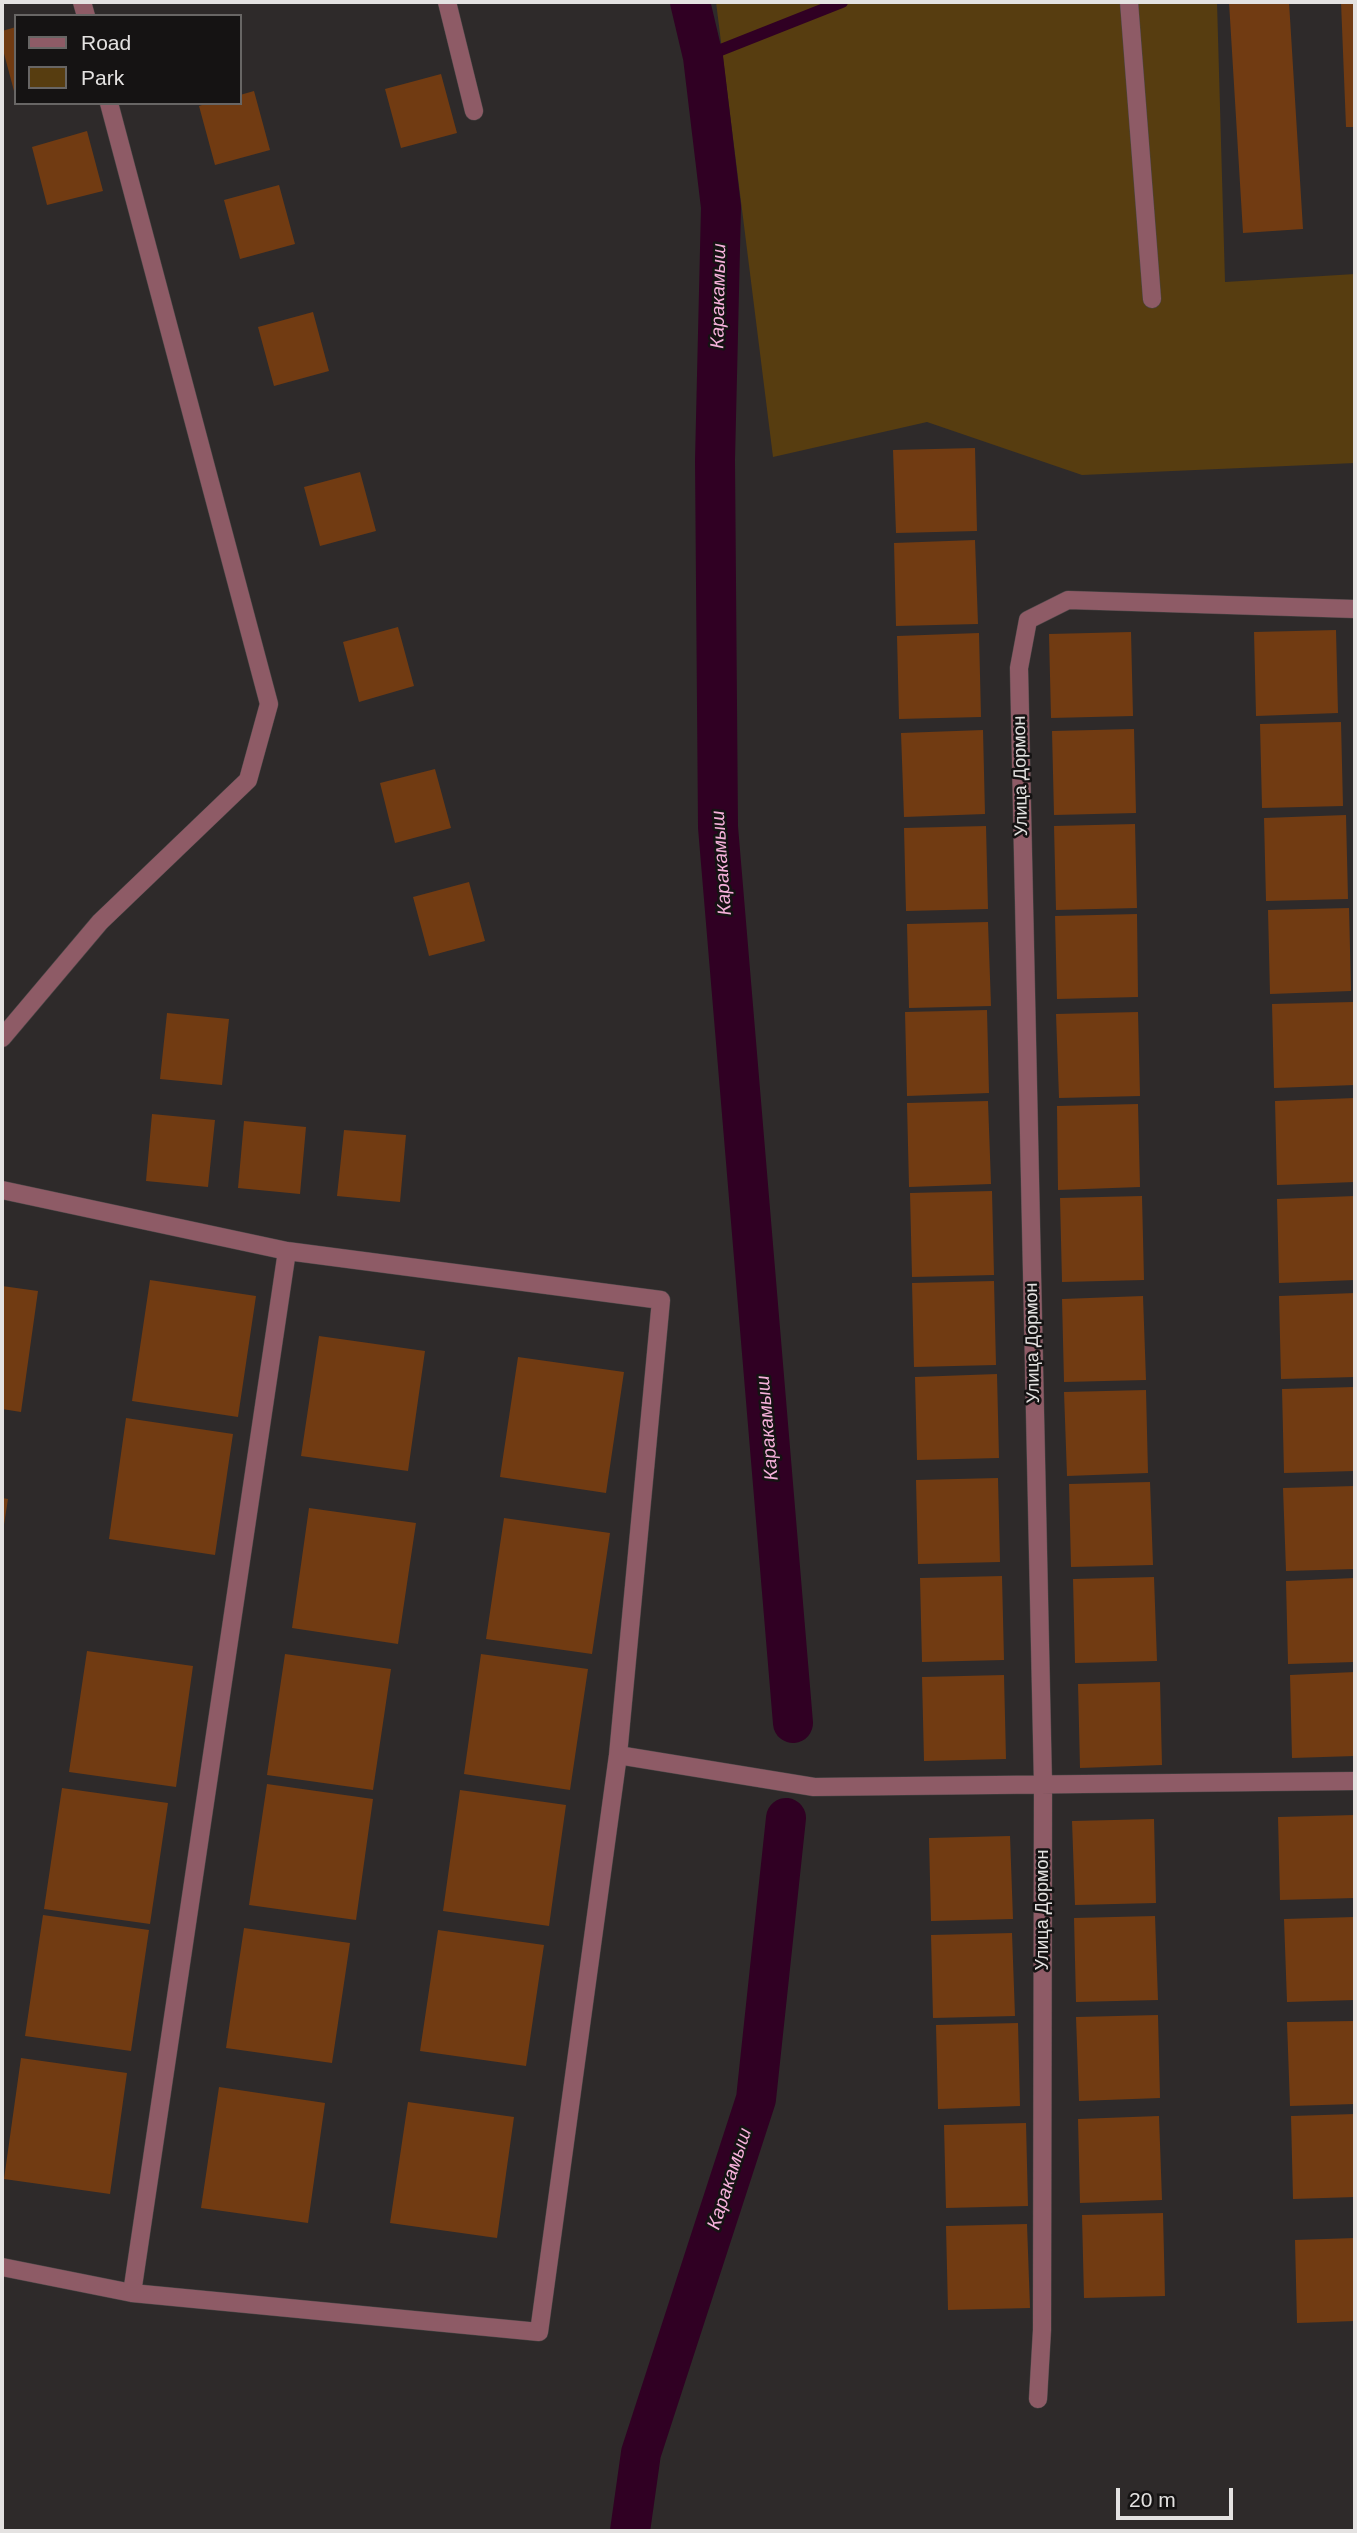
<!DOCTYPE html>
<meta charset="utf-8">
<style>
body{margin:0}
#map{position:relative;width:1357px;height:2533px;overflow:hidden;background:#2e2a2a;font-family:Helvetica,sans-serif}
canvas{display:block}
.frame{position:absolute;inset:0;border:4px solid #e4e2e1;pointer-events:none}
.legend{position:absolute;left:14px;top:14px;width:228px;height:91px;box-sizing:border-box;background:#151313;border:2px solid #686665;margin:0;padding:9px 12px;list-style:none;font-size:21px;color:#e4e2e1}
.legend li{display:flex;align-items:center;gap:14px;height:35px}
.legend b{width:35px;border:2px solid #686665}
.scale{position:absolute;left:1116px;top:2488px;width:117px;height:32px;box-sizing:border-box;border:4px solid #e4e2e1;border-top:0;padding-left:9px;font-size:21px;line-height:24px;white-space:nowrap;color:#e4e2e1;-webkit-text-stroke:5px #151313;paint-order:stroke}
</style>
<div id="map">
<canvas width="1357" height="2533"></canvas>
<div class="frame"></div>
<ul class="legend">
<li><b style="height:9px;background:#8e5b66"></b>Road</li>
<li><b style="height:19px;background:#573d10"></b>Park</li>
</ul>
<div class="scale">20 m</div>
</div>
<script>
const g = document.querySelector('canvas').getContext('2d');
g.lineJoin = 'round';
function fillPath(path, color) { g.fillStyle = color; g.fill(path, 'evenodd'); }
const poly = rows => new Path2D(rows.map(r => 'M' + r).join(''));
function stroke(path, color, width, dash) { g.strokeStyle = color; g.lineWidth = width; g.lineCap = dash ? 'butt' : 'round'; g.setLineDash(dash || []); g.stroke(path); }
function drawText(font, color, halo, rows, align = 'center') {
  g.font = font + ' Helvetica,sans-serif'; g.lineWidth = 5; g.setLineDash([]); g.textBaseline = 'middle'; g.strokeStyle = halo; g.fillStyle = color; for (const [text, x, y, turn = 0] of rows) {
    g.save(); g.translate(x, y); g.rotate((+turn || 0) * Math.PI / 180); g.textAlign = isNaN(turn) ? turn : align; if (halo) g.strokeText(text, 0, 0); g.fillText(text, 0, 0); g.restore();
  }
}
fillPath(poly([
 [716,2,1217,2,1225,282,1355,274,1355,463,1082,475,927,422,773,457]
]), '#573d10');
stroke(poly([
 [703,57,842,2]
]), '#300023', 12);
stroke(poly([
 [690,2,703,57,721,207,715,460,718,827,793,1723],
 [630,2531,641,2453,756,2099,786,1818]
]), '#300023', 40);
fillPath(poly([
 [1229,2,1289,2,1303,229,1243,233],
 [1341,2,1355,2,1355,127,1346,127],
 [16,27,16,90,14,91,2,46,2,31],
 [441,74,457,133,401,148,385,89],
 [254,91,270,150,215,165,199,106,208,103,240,103,240,95],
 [87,131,103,191,47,205,32,147],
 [279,185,295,244,240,259,224,200],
 [313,312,329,371,274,386,258,327],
 [975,448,977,531,896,533,893,450],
 [360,472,376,531,320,546,304,487],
 [975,540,978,624,896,626,894,543],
 [398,627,414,686,359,702,343,642],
 [1336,630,1338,713,1256,716,1254,632],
 [1131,632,1133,716,1051,718,1049,634],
 [979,633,981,717,899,719,897,636],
 [1341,722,1343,806,1262,808,1260,724],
 [1134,729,1136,813,1054,815,1052,731],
 [983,730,985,814,904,817,901,733],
 [435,769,451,828,395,843,380,783],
 [1346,815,1348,899,1266,901,1264,818],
 [1135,824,1137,908,1056,910,1054,826],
 [986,826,988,909,906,911,904,828],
 [469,882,485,941,429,956,413,897],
 [1349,908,1351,991,1270,994,1268,910],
 [1137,914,1138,997,1057,999,1055,916],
 [988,922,991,1006,909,1008,907,924],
 [1353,1002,1355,1085,1274,1088,1272,1004],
 [987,1010,989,1093,907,1096,905,1012],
 [1138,1012,1140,1096,1059,1098,1056,1014],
 [167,1013,229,1019,222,1085,160,1079],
 [1355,1098,1355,1182,1277,1185,1275,1101],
 [988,1101,991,1184,909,1187,907,1103],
 [1138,1104,1140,1187,1058,1190,1057,1106],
 [152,1114,215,1120,208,1187,146,1181],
 [244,1121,306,1127,300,1194,238,1188],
 [344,1130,406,1135,400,1202,337,1196],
 [992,1191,994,1275,912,1277,910,1193],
 [1142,1196,1144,1280,1062,1282,1060,1198],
 [1355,1196,1355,1280,1279,1283,1277,1199],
 [150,1280,256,1296,238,1417,132,1401],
 [994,1281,996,1365,914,1367,912,1283],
 [2,1286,38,1291,21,1412,2,1409],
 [1355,1293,1355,1377,1281,1379,1279,1296],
 [1143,1296,1146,1380,1064,1382,1062,1299],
 [319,1336,425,1351,408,1471,301,1456],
 [518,1357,624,1372,606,1493,500,1477],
 [997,1374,999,1458,917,1460,915,1377],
 [1355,1387,1355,1471,1284,1473,1282,1389],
 [1146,1390,1148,1473,1067,1476,1064,1392],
 [126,1418,233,1434,215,1555,109,1539],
 [998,1478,1000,1562,918,1564,916,1480],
 [1150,1482,1153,1565,1071,1567,1069,1484],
 [1355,1486,1355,1569,1286,1571,1283,1488],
 [2,1498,8,1499,3,1531,2,1531],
 [309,1508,416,1523,398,1644,292,1628],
 [504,1518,610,1533,592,1654,486,1639],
 [1002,1576,1004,1660,922,1662,920,1578],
 [1154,1577,1157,1661,1075,1663,1073,1579],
 [1355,1578,1355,1662,1288,1664,1286,1581],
 [87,1651,193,1666,176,1787,69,1772],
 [285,1654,391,1669,373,1790,267,1775],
 [481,1654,588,1669,570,1790,464,1774],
 [1355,1672,1355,1756,1292,1758,1290,1675],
 [1004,1675,1006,1759,924,1761,922,1677],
 [1160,1682,1162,1765,1080,1768,1078,1684],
 [267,1784,373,1799,356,1920,249,1905],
 [62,1788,168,1803,150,1924,44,1909],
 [460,1790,566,1805,549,1926,443,1911],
 [1355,1815,1355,1898,1280,1900,1278,1817],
 [1154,1819,1156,1903,1075,1905,1072,1821],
 [1010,1836,1013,1919,931,1921,929,1838],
 [43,1915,149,1930,131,2051,25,2036],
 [1155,1916,1158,2000,1076,2002,1074,1918],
 [1355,1917,1355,2000,1287,2002,1284,1919],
 [244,1928,350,1943,332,2063,226,2048],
 [438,1930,544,1945,526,2066,420,2051],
 [1012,1933,1015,2016,933,2018,931,1935],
 [1158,2015,1160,2098,1079,2101,1076,2017],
 [1355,2021,1355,2104,1290,2106,1287,2022],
 [1018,2023,1020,2106,938,2109,936,2025],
 [21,2058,127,2073,110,2194,4,2179],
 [219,2087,325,2103,308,2223,201,2208],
 [408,2102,514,2117,497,2238,390,2223],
 [1355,2114,1355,2197,1293,2199,1291,2116],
 [1159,2116,1162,2200,1080,2203,1078,2119],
 [1026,2123,1028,2206,946,2208,944,2125],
 [1163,2213,1165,2296,1084,2298,1082,2215],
 [1027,2224,1030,2308,948,2310,946,2226],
 [1355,2238,1355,2321,1297,2323,1295,2240]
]), '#713b12');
const minor = poly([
 [82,2,86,16],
 [447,2,474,111],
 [1129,2,1152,299],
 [2,1038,100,922,248,780,269,704,109,103],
 [2,1190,287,1251,661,1300,618,1755,539,2332,132,2293,2,2267],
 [618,1755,814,1787,1355,1781],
 [132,2293,287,1251],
 [1038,2399,1042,2330,1043,1784,1019,668,1028,620,1068,600,1355,609]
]);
stroke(minor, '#4b4747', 19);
stroke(minor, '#8e5b66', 18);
drawText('18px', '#e4e2e1', '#151313', [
 ["Улица Дормон",1021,776,-91],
 ["Улица Дормон",1033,1343,-91],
 ["Улица Дормон",1043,1910,-90]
]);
drawText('italic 19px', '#f6b1db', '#151313', [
 ["Каракамыш",719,296,-89],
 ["Каракамыш",722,863,-94],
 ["Каракамыш",768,1428,-95],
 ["Каракамыш",730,2179,-72]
]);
</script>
